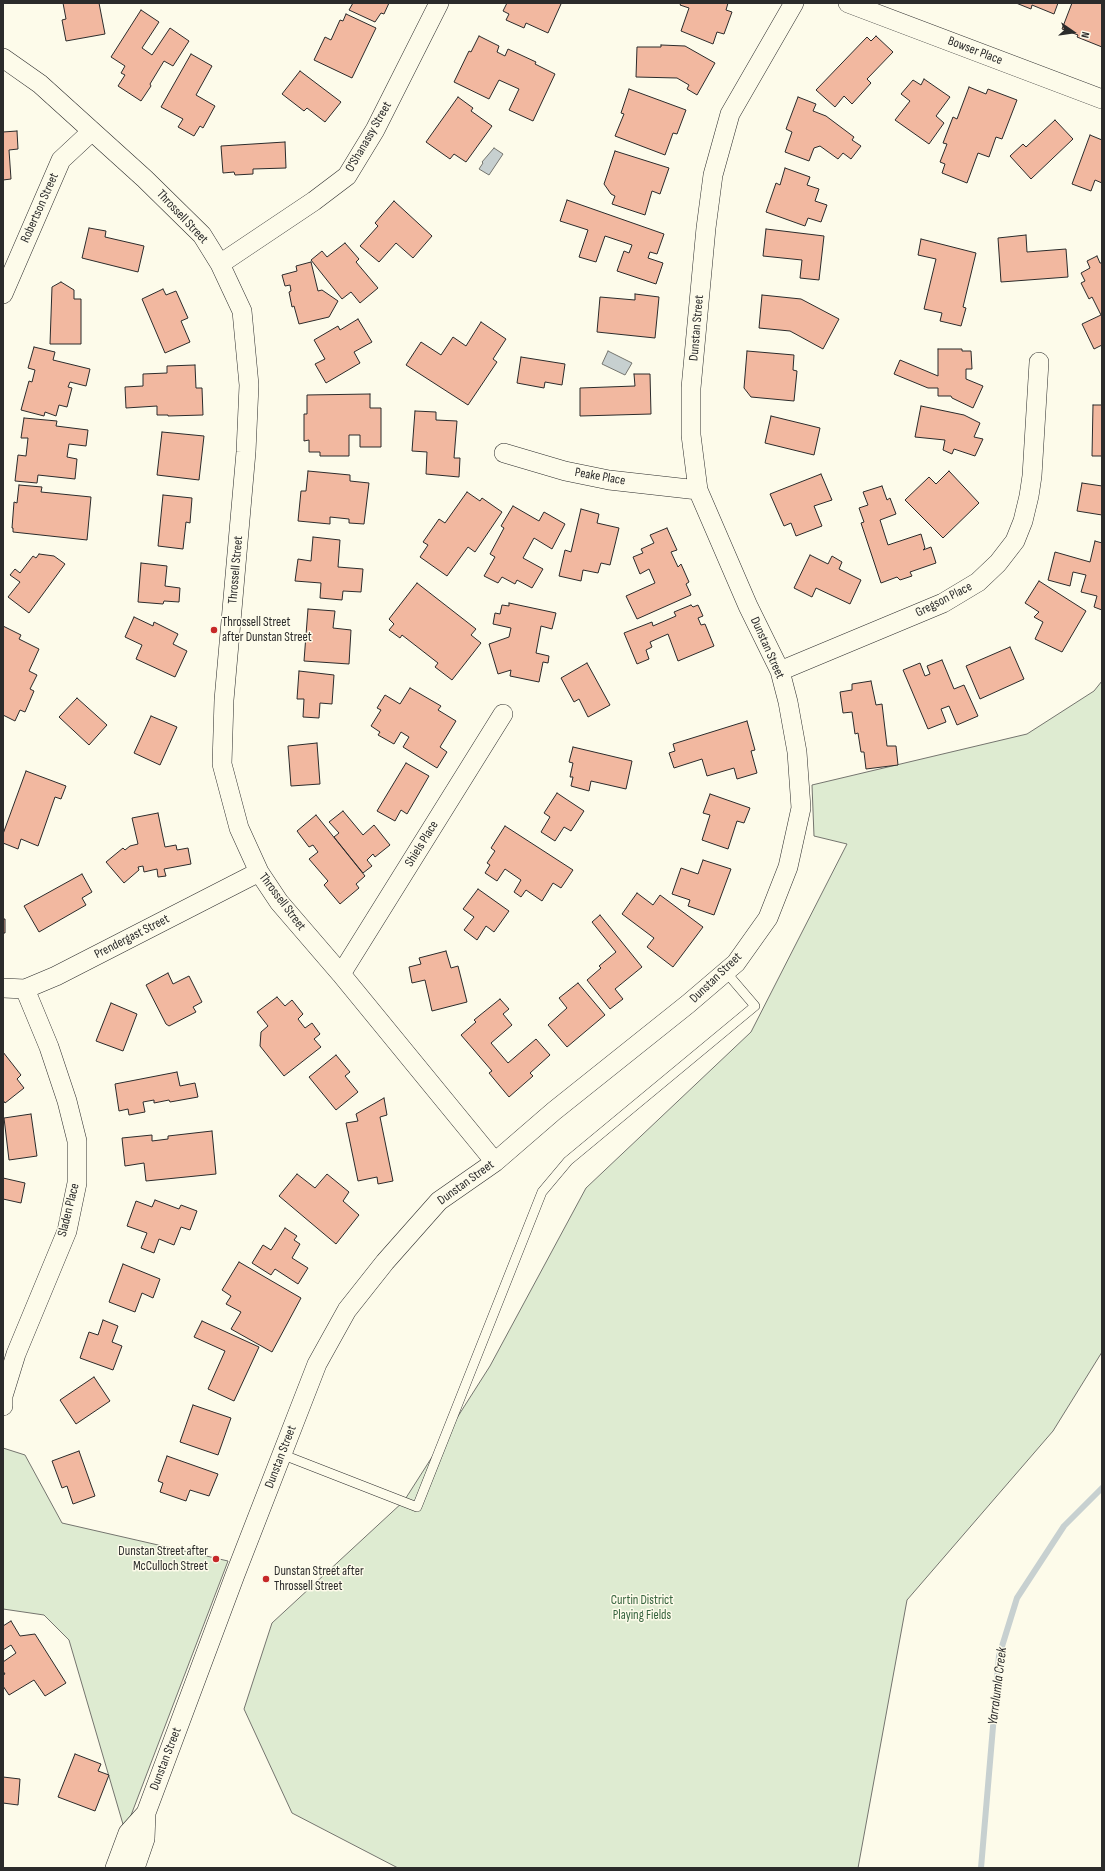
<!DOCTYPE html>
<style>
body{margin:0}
#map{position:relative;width:1105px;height:1871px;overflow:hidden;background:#fdfbea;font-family:"Sofia Sans Condensed",sans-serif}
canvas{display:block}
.frame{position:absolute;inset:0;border:4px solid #2b2b2b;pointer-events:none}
.north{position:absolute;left:1053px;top:12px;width:40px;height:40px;-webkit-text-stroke:3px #fdfbea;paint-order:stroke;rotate:103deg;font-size:11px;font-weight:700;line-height:16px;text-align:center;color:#2b2b2b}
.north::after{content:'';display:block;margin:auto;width:14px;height:18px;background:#2b2b2b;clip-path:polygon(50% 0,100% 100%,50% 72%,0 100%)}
</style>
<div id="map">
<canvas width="1105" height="1871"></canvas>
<div class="frame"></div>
<div class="north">N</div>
</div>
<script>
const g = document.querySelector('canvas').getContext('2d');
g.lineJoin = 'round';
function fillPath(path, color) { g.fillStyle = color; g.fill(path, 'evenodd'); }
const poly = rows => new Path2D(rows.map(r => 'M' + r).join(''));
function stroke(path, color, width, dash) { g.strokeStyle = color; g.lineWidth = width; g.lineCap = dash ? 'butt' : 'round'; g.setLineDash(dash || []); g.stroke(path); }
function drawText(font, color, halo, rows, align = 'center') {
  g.font = font + ' "Sofia Sans Condensed",sans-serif'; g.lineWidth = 3; g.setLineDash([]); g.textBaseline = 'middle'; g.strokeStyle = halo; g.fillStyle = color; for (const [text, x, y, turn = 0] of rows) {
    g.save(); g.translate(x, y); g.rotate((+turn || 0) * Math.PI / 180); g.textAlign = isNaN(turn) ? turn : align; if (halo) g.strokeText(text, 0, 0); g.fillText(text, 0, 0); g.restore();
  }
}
const green = poly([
 [1102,681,1102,1352,1053,1431,907,1600,858,1868,398,1868,292,1813,244,1709,272,1623,404,1501,490,1366,586,1188,751,1032,847,844,814,836,812,785,1027,734,1094,691,1102,681],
 [3,1448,25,1455,62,1523,228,1561,125,1831,69,1640,44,1615,3,1609,3,1448]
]);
fillPath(green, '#deebd1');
stroke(green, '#74746e', 1);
const water = poly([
 [494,148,503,154,489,175,479,169,483,163,482,162,494,148],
 [608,351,632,363,625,375,602,364,608,351]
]);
fillPath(water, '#c7d0d0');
stroke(water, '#74746e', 1);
stroke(poly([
 [981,1868,999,1656,1017,1598,1064,1526,1102,1488]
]), '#c7d0d0', 6);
const building = poly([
 [63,3,99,3,105,34,66,41,62,20,66,19,63,3],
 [353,3,389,3,384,14,381,13,375,22,349,10,353,3],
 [507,3,558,3,561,4,548,33,526,23,524,28,506,20,509,14,503,11,507,3],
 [681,3,728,3,726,10,732,12,724,34,717,32,713,44,681,31,689,8,680,5,681,3],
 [1016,3,1058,3,1054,14,1032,5,1031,9,1016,3],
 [1072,3,1102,3,1102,47,1077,37,1078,35,1062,29,1072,3],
 [141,10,159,22,142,48,152,55,170,28,189,41,173,66,164,61,150,84,151,86,141,101,118,86,125,75,121,73,125,66,111,57,141,10],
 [346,14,376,28,352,78,314,60,325,37,331,40,340,20,343,21,346,14],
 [479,36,499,46,497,52,505,56,508,49,536,62,535,64,555,74,533,121,509,110,519,89,499,80,489,99,454,82,469,51,471,52,479,36],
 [876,36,893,52,867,79,871,83,852,104,844,96,835,107,816,90,867,37,871,41,876,36],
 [661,45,685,46,715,63,697,95,687,89,689,85,677,78,636,77,637,47,661,47,661,45],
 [191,54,212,66,196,95,215,106,203,128,200,126,194,136,178,127,183,119,161,107,191,54],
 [300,71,341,102,325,122,307,108,304,111,282,94,300,71],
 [924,79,950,97,936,116,944,123,929,144,895,120,910,101,901,94,913,80,921,85,924,79],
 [969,87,986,94,988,89,1017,100,1002,139,996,137,989,157,978,153,967,183,942,173,945,164,940,162,947,144,943,143,953,117,957,119,969,87],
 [629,89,686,110,677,134,673,133,665,155,615,136,624,114,621,113,629,89],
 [458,97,473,108,471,111,492,126,466,162,454,154,450,159,426,142,458,97],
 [798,97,816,104,813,111,826,116,854,137,852,140,861,146,851,159,843,153,838,159,820,146,814,148,809,161,785,152,792,132,786,129,798,97],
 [1055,120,1073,139,1031,179,1010,156,1023,144,1026,147,1055,120],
 [17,131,18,149,9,150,11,179,3,180,3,132,17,131],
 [1090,135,1102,140,1102,183,1095,180,1091,191,1072,184,1090,135],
 [285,142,286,168,253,169,253,174,235,175,234,172,223,173,221,146,285,142],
 [615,151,669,168,660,194,652,191,645,215,612,204,615,196,611,194,604,184,615,151],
 [785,168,810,177,807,185,819,189,815,201,827,205,821,222,808,218,805,226,766,212,776,183,780,185,785,168],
 [567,200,664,234,657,254,650,252,648,258,663,263,656,284,617,271,624,251,629,253,632,245,605,236,596,262,579,257,588,230,560,221,567,200],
 [394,201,432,236,413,258,396,243,379,262,360,246,378,226,375,223,394,201],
 [89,228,106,231,105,237,144,246,138,272,82,258,89,228],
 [766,229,824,236,819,280,800,278,802,260,763,256,766,229],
 [1026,235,1027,252,1066,249,1068,277,1001,282,998,238,1026,235],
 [921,239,976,253,963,307,966,308,961,326,940,321,942,313,924,309,936,259,918,255,921,239],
 [345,243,359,259,356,262,378,288,360,303,351,292,342,299,311,260,322,251,327,257,345,243],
 [1097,256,1100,263,1102,263,1102,345,1094,349,1082,324,1101,315,1092,297,1089,299,1081,283,1085,281,1081,273,1090,268,1087,261,1097,256],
 [311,262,318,291,322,290,338,301,329,317,299,324,294,306,292,307,289,292,291,291,290,285,285,286,282,275,297,271,296,266,311,262],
 [61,282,74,290,74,299,81,299,81,344,50,344,52,287,61,282],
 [163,289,166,295,176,291,188,318,181,321,190,342,165,353,142,299,163,289],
 [635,294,659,297,655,338,597,332,600,297,635,300,635,294],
 [762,295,801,299,839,319,823,349,790,331,759,328,762,295],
 [358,319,372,342,354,352,360,363,326,383,315,364,325,359,314,340,338,326,340,330,358,319],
 [481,322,506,339,493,359,497,362,468,405,406,365,421,342,441,355,453,337,466,346,481,322],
 [34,347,55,352,53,360,90,369,86,386,70,382,68,387,72,388,67,407,59,405,56,416,45,412,44,416,21,410,29,381,32,382,35,370,28,368,34,347],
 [938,349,962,349,962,351,971,351,972,369,966,369,966,379,983,386,973,408,952,398,951,396,938,396,938,388,928,388,894,374,900,360,938,376,938,349],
 [747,351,794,355,793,370,797,371,794,401,751,397,744,388,747,351],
 [521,357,565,364,562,385,545,382,544,388,517,383,521,357],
 [195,365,196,388,202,388,203,415,168,416,168,415,157,415,157,406,126,408,125,387,143,386,143,374,167,373,167,366,195,365],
 [634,374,650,374,651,414,580,416,580,388,635,386,634,374],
 [370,394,370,408,381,408,381,447,360,447,360,435,349,435,349,456,320,456,320,452,309,452,309,440,304,441,304,414,307,414,307,395,370,394],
 [1093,405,1102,405,1102,456,1092,456,1093,405],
 [921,406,964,415,980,423,974,437,983,439,975,456,954,449,952,454,943,450,945,440,915,437,921,406],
 [415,411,436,412,436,420,457,421,454,458,460,458,459,477,426,474,427,452,412,451,415,411],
 [771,416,820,428,814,455,765,443,771,416],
 [24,418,57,421,56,426,88,430,86,446,69,444,67,457,77,459,75,479,38,475,37,483,15,481,18,455,26,456,28,438,21,438,24,418],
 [162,432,204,436,199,480,157,475,162,432],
 [308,471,350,475,350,481,369,483,364,524,349,523,349,519,330,517,330,524,298,521,301,491,306,491,308,471],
 [949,471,979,503,943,538,905,500,929,477,936,484,949,471],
 [821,474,832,500,814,506,822,526,796,536,791,523,784,526,770,494,821,474],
 [1082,483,1102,486,1102,515,1077,511,1082,483],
 [19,485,42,487,41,492,91,497,87,540,13,532,13,528,12,528,14,502,17,503,19,485],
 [882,486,887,500,890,498,896,514,880,520,888,545,921,534,925,548,923,550,931,547,936,563,910,572,912,576,900,580,897,577,881,583,861,523,864,522,859,508,868,505,863,492,882,486],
 [467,492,480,501,482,498,502,512,475,552,468,547,447,576,420,557,428,545,423,542,439,519,445,523,467,492],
 [163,495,192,498,190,523,186,522,183,549,158,546,163,495],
 [513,506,539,521,544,512,565,524,552,549,534,538,523,558,543,569,532,588,517,580,515,584,502,577,498,583,484,576,495,557,490,554,504,528,501,526,513,506],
 [581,509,599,514,597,523,619,528,610,565,601,563,598,573,583,570,581,581,559,576,565,550,571,552,581,509],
 [667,528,677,550,671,552,678,567,681,564,689,582,686,584,691,595,637,619,626,596,655,583,649,569,640,574,633,557,643,553,641,549,654,543,650,535,667,528],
 [313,537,340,540,338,567,363,569,361,592,343,591,342,600,320,598,321,583,295,581,298,559,311,561,313,537],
 [1095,541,1102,543,1102,610,1094,607,1097,596,1081,592,1086,575,1073,572,1070,586,1048,580,1055,552,1090,562,1095,541],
 [39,554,54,556,65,564,29,613,8,597,20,582,10,575,15,569,20,573,33,556,36,558,39,554],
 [810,555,828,564,832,556,842,562,839,569,861,580,850,604,816,588,812,597,794,588,810,555],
 [141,563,167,566,165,586,180,588,179,602,164,601,163,604,138,602,141,563],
 [1039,581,1086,611,1062,652,1035,639,1043,622,1034,617,1039,612,1025,603,1039,581],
 [417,583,476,629,471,635,481,643,452,680,435,667,438,663,402,635,400,638,389,630,394,624,389,619,417,583],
 [509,603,556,613,552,629,541,626,536,653,549,656,548,663,543,662,539,682,510,676,511,670,498,674,489,644,509,637,511,628,493,624,495,613,500,614,502,605,509,606,509,603],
 [691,605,693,607,698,605,703,616,698,618,701,625,705,624,714,646,678,661,668,634,650,642,652,647,646,650,649,659,637,664,624,633,652,622,653,626,676,616,674,612,691,605],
 [308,609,335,611,333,628,351,630,349,664,304,661,308,609],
 [134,617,153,626,154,622,178,634,173,644,187,651,175,677,136,659,142,645,125,637,134,617],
 [3,626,21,635,19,639,39,649,29,671,37,675,30,689,34,691,25,712,20,710,15,721,3,715,3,626],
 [1010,647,1024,679,980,699,966,666,1010,647],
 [942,660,954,689,964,685,978,716,957,725,949,706,941,709,946,722,928,729,903,670,920,663,925,676,930,674,927,666,942,660],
 [587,663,610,705,588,717,579,699,574,702,561,678,587,663],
 [299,671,334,675,332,704,320,703,319,718,303,717,304,699,297,699,299,671],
 [871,681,876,705,882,704,887,746,896,746,898,765,866,769,864,752,861,752,858,733,855,734,852,712,843,713,840,692,852,690,852,684,871,681],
 [410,688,441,706,438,710,456,721,440,747,447,752,437,768,403,747,409,737,401,732,394,744,378,735,380,732,371,726,381,710,377,708,385,695,400,704,410,688],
 [77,698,107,725,89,745,59,717,77,698],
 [151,716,177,727,160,765,134,753,151,716],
 [747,721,755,750,751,751,757,773,737,779,734,768,707,776,702,759,674,768,669,753,675,751,673,744,747,721],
 [317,743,320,784,291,786,288,746,317,743],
 [573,747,632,761,626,789,591,781,589,791,571,786,573,777,570,777,573,763,569,762,573,747],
 [406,763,429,776,407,814,401,810,395,821,377,811,406,763],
 [26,771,66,786,61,799,55,797,38,846,21,839,18,849,3,843,3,834,26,771],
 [557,793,584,811,571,831,564,827,555,841,541,832,550,817,544,813,557,793],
 [710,794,750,808,744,823,737,821,728,849,702,840,710,815,703,813,710,794],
 [343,811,363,835,374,825,390,845,375,857,373,854,367,860,372,866,363,873,334,837,339,833,329,822,343,811],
 [158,813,165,847,176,845,177,850,188,848,191,864,164,869,166,876,158,877,157,869,144,872,143,866,138,867,139,870,124,883,106,862,123,848,125,850,130,846,138,844,132,818,158,813],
 [316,815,365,876,356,884,359,888,340,904,324,885,328,881,309,859,318,852,313,845,309,847,297,831,316,815],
 [505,826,573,870,561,888,553,883,542,901,526,890,521,897,514,892,521,880,505,869,497,881,485,873,490,865,487,863,495,851,491,848,505,826],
 [703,860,731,869,714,915,688,906,690,900,672,894,681,868,698,874,703,860],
 [82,874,92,892,82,898,86,905,39,932,24,906,82,874],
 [478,889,509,911,494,932,486,926,477,940,464,930,474,917,463,909,478,889],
 [637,893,653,905,660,895,703,927,673,967,647,947,654,938,622,914,637,893],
 [600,915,642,967,615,989,623,999,610,1009,587,980,601,968,599,966,616,952,592,922,600,915],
 [3,919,5,919,5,933,3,933,3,919],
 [446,951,451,968,458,966,467,1002,432,1011,425,980,412,983,409,967,421,964,419,958,446,951],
 [168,973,173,984,189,976,202,1002,193,1007,196,1012,169,1026,166,1024,146,985,168,973],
 [578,983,605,1015,567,1047,548,1025,567,1008,559,998,578,983],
 [277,997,285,1006,292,1000,303,1014,298,1019,305,1028,312,1023,320,1034,314,1039,321,1047,284,1076,260,1046,261,1032,268,1026,257,1012,277,997],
 [500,999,509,1009,503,1014,512,1025,491,1043,508,1063,536,1039,550,1055,530,1073,533,1076,509,1097,489,1073,492,1071,461,1035,476,1022,474,1020,500,999],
 [111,1003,137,1014,123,1051,96,1041,111,1003],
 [3,1052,21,1075,17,1079,24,1088,5,1103,3,1100,3,1052],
 [336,1055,350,1072,345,1076,358,1092,336,1110,309,1077,336,1055],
 [177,1072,180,1086,195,1083,198,1097,170,1102,169,1100,154,1103,154,1100,143,1102,145,1112,129,1115,128,1109,119,1111,115,1084,177,1072],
 [384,1098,387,1115,380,1117,393,1181,378,1184,377,1177,358,1181,346,1123,358,1121,356,1114,384,1098],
 [31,1114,37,1156,9,1160,4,1118,31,1114],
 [212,1131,216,1174,146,1181,144,1163,125,1166,122,1138,152,1135,152,1141,168,1139,168,1136,212,1131],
 [297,1174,315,1188,327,1174,349,1192,343,1201,359,1215,336,1244,279,1196,297,1174],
 [3,1178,25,1183,21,1203,3,1199,3,1178],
 [155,1200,179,1209,181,1205,197,1211,190,1230,181,1227,174,1245,159,1239,154,1253,141,1248,147,1233,127,1226,136,1201,152,1207,155,1200],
 [285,1228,297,1236,294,1240,300,1244,292,1258,308,1268,298,1284,275,1269,271,1275,252,1263,263,1245,271,1250,285,1228],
 [239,1262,301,1298,272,1352,231,1329,241,1312,226,1304,231,1296,222,1290,239,1262],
 [123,1264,160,1279,153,1298,142,1293,135,1312,109,1302,123,1264],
 [103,1320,118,1326,112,1342,122,1346,113,1370,80,1358,89,1332,98,1335,103,1320],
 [202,1321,259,1347,234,1401,208,1389,225,1351,194,1337,202,1321],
 [94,1377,110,1401,76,1424,60,1400,94,1377],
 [193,1405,231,1418,218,1455,180,1442,193,1405],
 [79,1451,95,1496,73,1504,67,1486,62,1488,52,1461,79,1451],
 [167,1456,218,1474,209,1496,190,1490,186,1501,160,1492,163,1483,158,1481,167,1456],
 [11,1621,20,1636,35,1634,66,1683,45,1696,34,1680,9,1695,3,1686,3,1675,5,1674,3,1671,3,1662,16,1653,11,1645,3,1650,3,1626,11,1621],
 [75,1754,101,1764,98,1771,109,1775,95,1811,58,1797,75,1754],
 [3,1777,20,1779,18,1805,3,1803,3,1777]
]);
fillPath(building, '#f2b8a0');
stroke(building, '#2b2b2b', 1);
const lane = poly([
 [281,1454,417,1507,542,1192,568,1161,755,1006,725,971]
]);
const street = poly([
 [848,3,1102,99],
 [3,58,40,84,145,179,202,235,220,264,242,311,249,385,246,452,224,700,222,764,239,828,259,872,279,902,341,974,495,1162],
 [220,264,314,201,347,176,375,130,439,3],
 [3,294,61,160,91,132],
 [504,453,565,471,609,480,698,490],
 [780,671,943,603,978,582,998,563,1015,541,1023,521,1029,496,1032,476,1039,362],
 [341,974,503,714],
 [3,988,25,989,56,976,259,872],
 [3,1406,3,1396,16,1354,67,1231,77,1183,77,1141,67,1101,49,1047,25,989],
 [115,1868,128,1833,146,1813],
 [135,1868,145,1839,146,1813,235,1575,317,1364,347,1310,385,1262,439,1201,495,1162,554,1111,688,1004,736,963,768,918,788,867,801,808,797,752,788,702,780,671,748,606,698,490,691,435,691,388,706,228,713,175,730,114,794,3]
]);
stroke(lane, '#2b2b2b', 10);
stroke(street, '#2b2b2b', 20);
stroke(lane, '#fdfbea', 9);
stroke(street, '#fdfbea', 19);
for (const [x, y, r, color] of [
 [214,630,4,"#c62828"],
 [216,1559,4,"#c62828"],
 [266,1579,4,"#c62828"]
]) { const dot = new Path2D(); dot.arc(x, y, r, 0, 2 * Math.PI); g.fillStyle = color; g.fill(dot); stroke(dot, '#fdfbea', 1.5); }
drawText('13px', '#2b2b2b', '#fdfbea', [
 ["Bowser Place",975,51,21],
 ["O'Shanassy Street",369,137,-60],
 ["Robertson Street",40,208,-66],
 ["Throssell Street",182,217,47],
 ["Dunstan Street",697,328,-85],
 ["Peake Place",600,477,10],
 ["Throssell Street",236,570,-85],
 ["Gregson Place",944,600,-27],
 ["Dunstan Street",767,648,66],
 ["Shiels Place",422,844,-58],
 ["Throssell Street",282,902,53],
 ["Prendergast Street",132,937,-27],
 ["Dunstan Street",716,978,-44],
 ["Dunstan Street",466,1183,-36],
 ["Sladen Place",69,1210,-76],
 ["Dunstan Street",281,1457,-69],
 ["Dunstan Street",166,1759,-69]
]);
drawText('13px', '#2b2b2b', '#fdfbea', [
 ["Throssell Street",222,623],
 ["after Dunstan Street",222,638],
 ["Dunstan Street after",208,1552,"right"],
 ["McCulloch Street",208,1567,"right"],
 ["Dunstan Street after",274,1572],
 ["Throssell Street",274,1587]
], 'left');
drawText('13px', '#34623c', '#fdfbea', [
 ["Curtin District",642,1601],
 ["Playing Fields",642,1616]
]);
drawText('italic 14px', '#2b2b2b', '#fdfbea', [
 ["Yarralumla Creek",998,1686,-83]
]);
</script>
